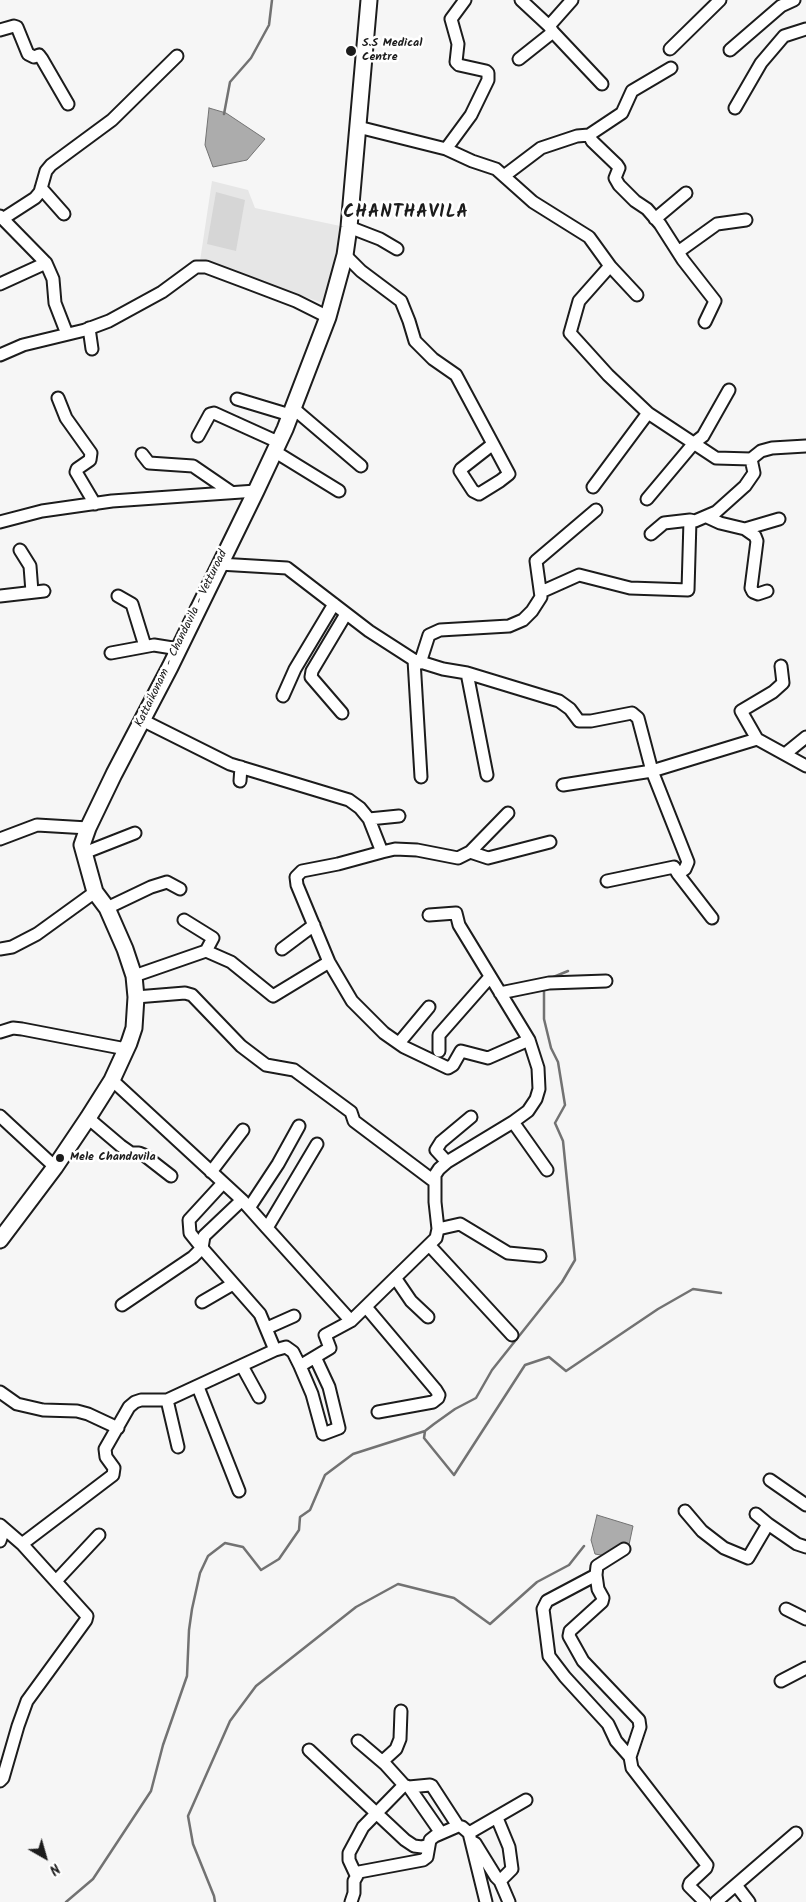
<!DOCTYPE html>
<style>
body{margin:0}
#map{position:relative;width:806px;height:1902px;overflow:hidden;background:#f6f6f6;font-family:Kalam,sans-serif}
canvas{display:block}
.north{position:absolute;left:20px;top:1832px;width:50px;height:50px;-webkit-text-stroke:4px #fff;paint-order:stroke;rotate:142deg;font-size:14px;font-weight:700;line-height:20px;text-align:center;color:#1c1c1c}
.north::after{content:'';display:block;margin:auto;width:18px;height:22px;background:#1c1c1c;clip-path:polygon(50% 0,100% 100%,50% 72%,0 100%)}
</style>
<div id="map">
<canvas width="806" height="1902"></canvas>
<div class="north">N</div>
</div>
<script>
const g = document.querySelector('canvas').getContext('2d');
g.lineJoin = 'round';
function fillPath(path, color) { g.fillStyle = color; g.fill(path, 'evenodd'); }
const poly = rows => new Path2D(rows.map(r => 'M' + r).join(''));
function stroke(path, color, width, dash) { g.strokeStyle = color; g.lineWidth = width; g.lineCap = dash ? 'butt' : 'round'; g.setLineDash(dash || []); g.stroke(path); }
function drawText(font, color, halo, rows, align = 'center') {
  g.font = font + ' Kalam,sans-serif'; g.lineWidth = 5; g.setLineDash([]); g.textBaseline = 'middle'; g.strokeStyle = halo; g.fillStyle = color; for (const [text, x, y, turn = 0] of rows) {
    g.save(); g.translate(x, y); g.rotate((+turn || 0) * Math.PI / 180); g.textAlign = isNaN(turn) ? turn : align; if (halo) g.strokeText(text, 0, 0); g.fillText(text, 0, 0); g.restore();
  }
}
fillPath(poly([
 [212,181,248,190,255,208,345,227,326,304,200,261]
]), '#e6e6e6');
fillPath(poly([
 [216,192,245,200,236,251,207,244]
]), '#d6d6d6');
const water = poly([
 [209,108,226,113,265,139,247,160,213,167,205,145,209,108],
 [597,1515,633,1526,629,1545,618,1558,595,1554,591,1540,597,1515]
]);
fillPath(water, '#acacac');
stroke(water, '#727272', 1);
stroke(poly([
 [224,114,230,82,251,58,269,25,272,0],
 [551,978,568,971],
 [544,988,544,1019,551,1048,558,1062,565,1105,555,1123,563,1141,575,1260,562,1282,492,1370,476,1398,455,1409,434,1424,425,1431,424,1438,454,1475,525,1365,549,1357,566,1371,658,1309,693,1289,721,1293],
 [66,1902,93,1879,151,1791,163,1745,187,1676,189,1630,192,1609,200,1573,208,1556,225,1543,243,1547,261,1570,279,1559,299,1530,300,1517,310,1510,325,1475,353,1454,425,1431],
 [215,1902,214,1896,193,1844,188,1816,230,1721,256,1686,356,1607,398,1584,454,1598,490,1624,537,1582,569,1565,584,1546]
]), '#727272', 2.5);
const minor = poly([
 [521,0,549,26],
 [0,30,14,26,17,27,28,54,34,57,39,55,42,59,68,104],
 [553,32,602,84],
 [670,49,720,0],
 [730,50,781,6,794,0],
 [519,59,553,32,549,26,572,0],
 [671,68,632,91,622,113,589,135,592,141,617,165,619,168,615,178,619,185,635,201,647,209,660,224,683,260,715,301,705,322],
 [735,108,761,63,784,36,806,29],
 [358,127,446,149,472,161,496,169,533,202,589,237,610,266,579,301,570,333,608,375,648,413,716,458,751,459,761,451,772,448,806,446],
 [446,149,471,115,488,80,488,73,486,71,459,65,456,62,458,44,451,19,465,0],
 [504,176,541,148,577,136,589,135],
 [41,188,64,214],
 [0,216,46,263,53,279,55,303,67,334],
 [4,218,35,198,40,192,46,171,51,165,112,120,177,56],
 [655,219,686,193],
 [349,227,380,239,397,249],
 [678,252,717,224,746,220],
 [345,255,361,271,401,301,409,321,415,341,433,359,456,375,493,444,461,469,460,471,473,491,479,494,500,481,509,474,493,444],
 [610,266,637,295],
 [0,284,46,263],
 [89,328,92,349],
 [0,355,23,345,85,330,109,321,162,292,196,267,206,267,246,282,296,301,328,317],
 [58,398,66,418,91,453,90,460,77,469,76,472,95,504],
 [237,399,290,415],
 [293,408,361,466],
 [198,436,210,414,214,413,278,442],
 [274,451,339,491],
 [142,454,149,463,193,466,231,492],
 [593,487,648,413],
 [647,499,694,443,703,436,729,390],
 [707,517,720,523,745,529,755,536,757,541,751,588,753,592,758,594,767,591],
 [0,522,42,511,112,501,256,491],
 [745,529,779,519],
 [651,534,664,523,690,520,695,521,716,512,745,486,754,473,751,459],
 [20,550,30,566,32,592],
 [219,564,287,568,369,631,414,660,443,669,467,673,559,701,570,709,579,721,591,721,632,713,638,718,652,771,757,739,806,766],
 [541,592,579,575,630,588,688,590,690,520],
 [0,596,44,591],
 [118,596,132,604,145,646],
 [111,653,154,645,179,649],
 [414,660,421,777],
 [420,663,429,635,440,630,509,626,523,620,532,611,541,597,536,561,596,510],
 [467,673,487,775],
 [283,696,295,669,334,604],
 [342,713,311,677,312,671,346,614],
 [142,720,230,764,349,800,360,808,369,819,382,852,395,849,417,850,458,858,470,852,488,858,550,842],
 [757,739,741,711,773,692,783,683,781,666],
 [785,754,806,737],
 [240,781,241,767],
 [563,785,652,771,688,862,685,869,678,874,712,918],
 [369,819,399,816],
 [0,839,37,825,88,828],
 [382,852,338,864,302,871,296,877,297,885,329,962,352,1001,384,1033,404,1047,448,1068,453,1065,461,1051,488,1058,529,1040],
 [470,852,508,813],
 [84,853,135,833],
 [607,881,674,867,678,874],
 [107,908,151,887,167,882,180,889],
 [184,920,213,938,206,951],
 [0,949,12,947,37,934,95,892],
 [282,949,314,925],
 [134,976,206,951,231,962,273,996,329,962],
 [500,993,549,983,606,981],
 [136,997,185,993,192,995,241,1046,266,1065,294,1070,351,1112,354,1121,435,1182],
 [0,1032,13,1028,22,1029,126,1049],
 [399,1043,429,1007],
 [439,1051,439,1035,490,977],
 [112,1080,242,1200,267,1228,317,1144],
 [0,1116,55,1167],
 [88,1118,121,1146,131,1153,139,1153,144,1155,171,1176],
 [513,1122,547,1170],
 [447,1162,436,1150,441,1142,471,1117],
 [211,1172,243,1130],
 [249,1208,278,1164,299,1126],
 [267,1228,351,1321],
 [438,1229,460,1224,508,1253,540,1256],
 [430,1246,512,1335],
 [202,1248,190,1233,189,1220,223,1183],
 [202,1248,204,1236,242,1200],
 [396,1279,411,1301,428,1317],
 [202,1302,233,1284],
 [366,1307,436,1390,439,1395,438,1398,433,1402,378,1412],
 [267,1328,294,1316],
 [275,1350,286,1347,293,1352,300,1366,315,1357,329,1387,339,1428,323,1434,312,1394,300,1366],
 [315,1357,330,1348,325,1335,351,1321,436,1238,438,1229,435,1202,435,1175,439,1169,447,1162,513,1122,528,1111,536,1099,539,1089,538,1068,529,1040,459,925,456,913,429,915],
 [242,1366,259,1397],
 [198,1387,239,1491],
 [0,1392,17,1404,43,1410,77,1411,88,1414,118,1428],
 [167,1400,178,1447],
 [770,1480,806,1505],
 [685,1511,702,1531,724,1548,748,1558,768,1524,797,1544,806,1547],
 [756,1514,768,1524],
 [0,1525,22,1544,87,1616,86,1620,27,1701,18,1726,3,1778,0,1781],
 [0,1541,4,1529],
 [22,1544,113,1475,114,1468,106,1457,105,1449,129,1407,135,1402,141,1400,167,1400,275,1350,260,1314,202,1248,193,1257,122,1305],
 [624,1549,597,1566,596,1575,598,1589,603,1598,602,1602,570,1631,569,1636,583,1661,639,1720,640,1727,630,1757,632,1768,707,1865,706,1868,690,1883,689,1886,705,1902],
 [596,1575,547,1601,543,1609,549,1656,565,1677,608,1724,616,1741,630,1757],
 [56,1581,99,1535],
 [786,1609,806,1619],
 [781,1681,806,1668],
 [401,1711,400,1739,396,1749,385,1759,385,1764,404,1785,409,1787,430,1785,432,1786,458,1826],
 [358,1741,385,1764],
 [309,1750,405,1840,414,1846,422,1847,429,1845],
 [409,1787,441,1833],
 [497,1818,509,1847,512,1869,500,1881,509,1902],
 [469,1833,486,1902],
 [475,1843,496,1877,500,1881],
 [356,1875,349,1860,349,1853,363,1827,404,1785],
 [736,1885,749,1902],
 [351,1902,354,1893,354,1881,359,1872,423,1860,427,1857,430,1840,435,1836,458,1826,462,1827,469,1833,526,1800],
 [716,1902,796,1833]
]);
const major = poly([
 [0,1240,55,1167,88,1118,112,1080,129,1043,134,1028,136,997,134,976,125,949,107,908,95,892,82,845,88,828,114,774,170,667,256,491,285,429,328,317,345,255,349,227,369,0]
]);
stroke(minor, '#1c1c1c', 15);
stroke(major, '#1c1c1c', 19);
stroke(minor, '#fff', 11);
stroke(major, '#fff', 15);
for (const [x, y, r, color] of [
 [351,51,6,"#1c1c1c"],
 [60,1158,5,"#1c1c1c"]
]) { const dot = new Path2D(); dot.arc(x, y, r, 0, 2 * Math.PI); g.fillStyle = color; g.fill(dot); stroke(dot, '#fff', 2); }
drawText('bold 12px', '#1c1c1c', '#fff', [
 ["S.S Medical",362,44],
 ["Centre",362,58],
 ["Mele Chandavila",70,1158]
], 'left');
drawText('12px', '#1c1c1c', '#fff', [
 ["Kattaikonam - Chandavila - Vetturoad",182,639,-64]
]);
g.letterSpacing = '1px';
drawText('bold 18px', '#1c1c1c', '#fff', [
 ["CHANTHAVILA",406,214]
]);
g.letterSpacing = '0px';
</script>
